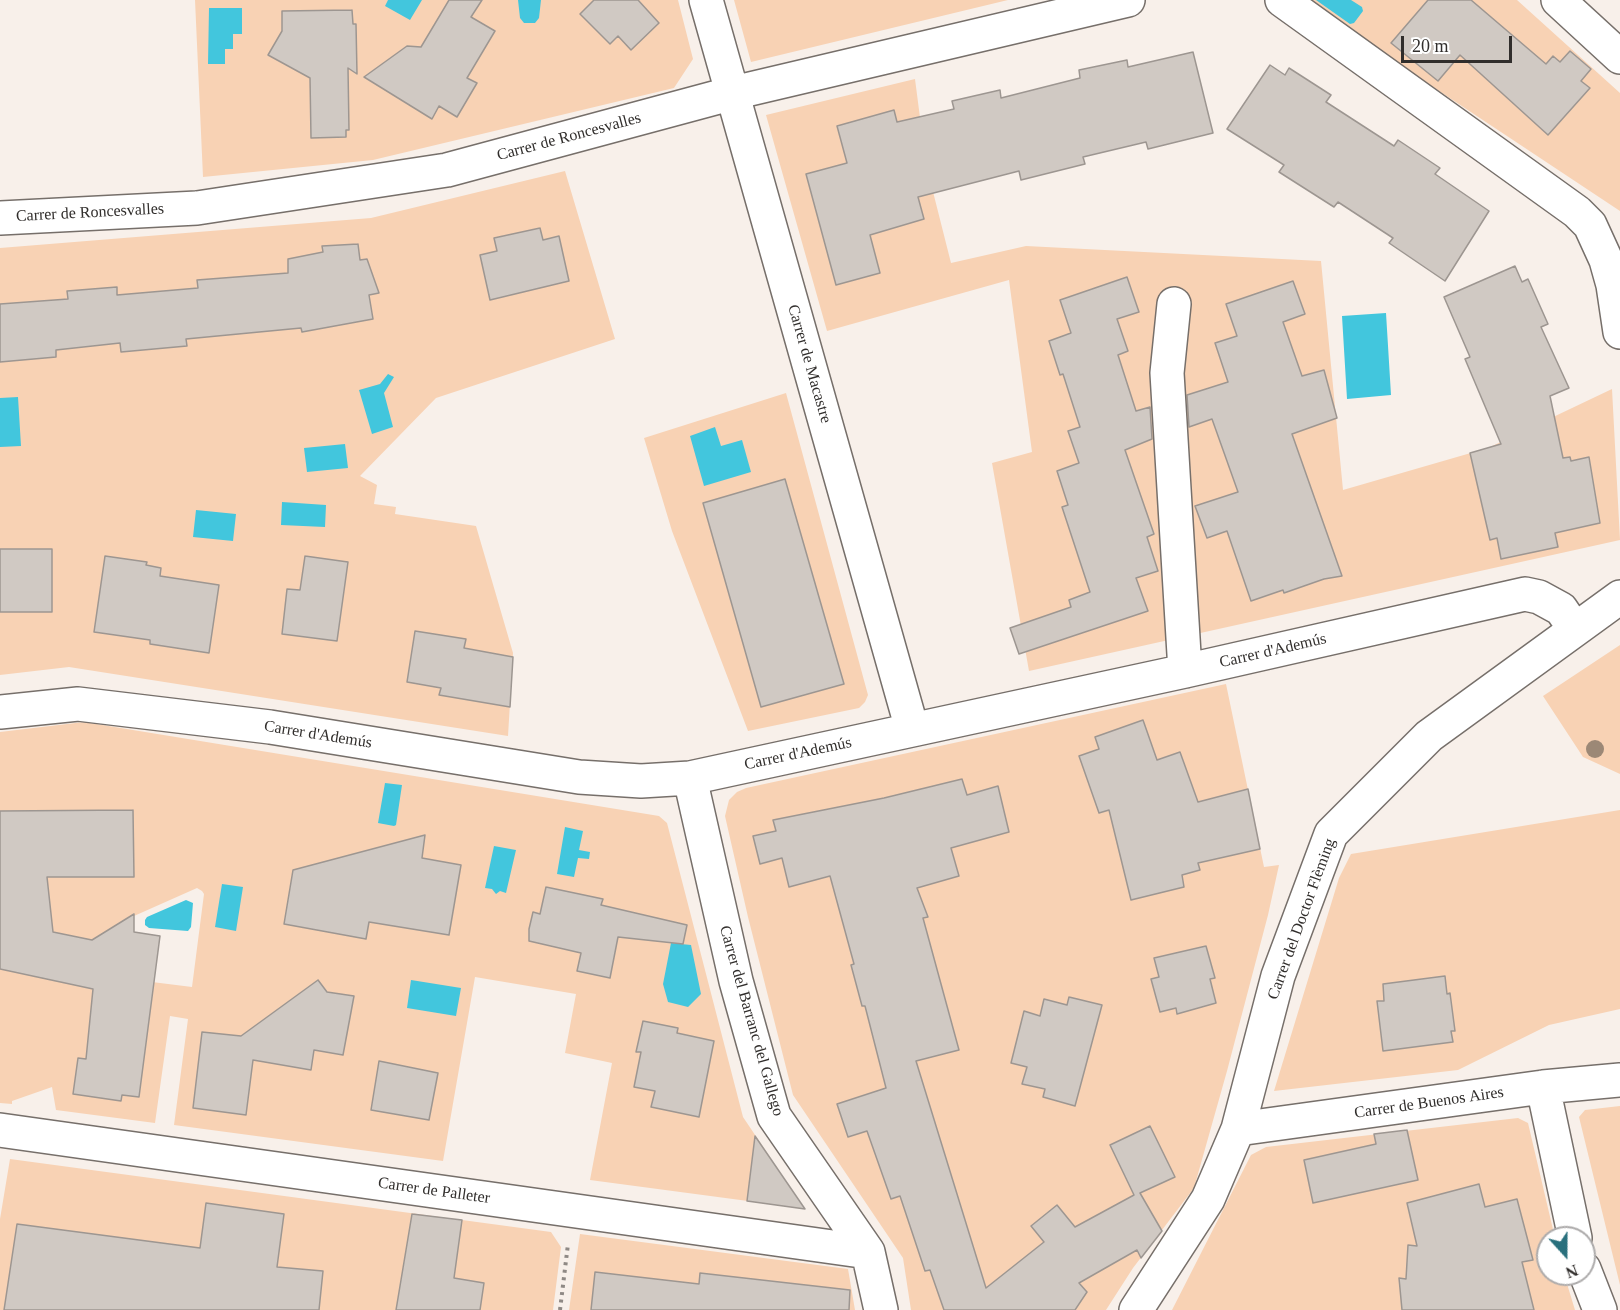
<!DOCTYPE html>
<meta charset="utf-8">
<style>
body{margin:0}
#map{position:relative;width:1620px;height:1310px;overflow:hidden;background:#f8f0ea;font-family:Georgia,serif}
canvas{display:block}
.north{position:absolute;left:1536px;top:1226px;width:60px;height:60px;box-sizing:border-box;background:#fff;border:2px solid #adabab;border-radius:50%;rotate:159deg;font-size:16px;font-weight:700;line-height:24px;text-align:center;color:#312e2c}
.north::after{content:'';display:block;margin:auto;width:21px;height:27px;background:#29707d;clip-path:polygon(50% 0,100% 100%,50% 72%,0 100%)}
.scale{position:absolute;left:1401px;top:36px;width:111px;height:27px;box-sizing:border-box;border:3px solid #312e2c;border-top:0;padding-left:8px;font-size:18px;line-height:21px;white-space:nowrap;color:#312e2c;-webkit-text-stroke:4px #fff;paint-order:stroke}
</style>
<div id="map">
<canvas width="1620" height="1310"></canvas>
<div class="north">N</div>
<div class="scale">20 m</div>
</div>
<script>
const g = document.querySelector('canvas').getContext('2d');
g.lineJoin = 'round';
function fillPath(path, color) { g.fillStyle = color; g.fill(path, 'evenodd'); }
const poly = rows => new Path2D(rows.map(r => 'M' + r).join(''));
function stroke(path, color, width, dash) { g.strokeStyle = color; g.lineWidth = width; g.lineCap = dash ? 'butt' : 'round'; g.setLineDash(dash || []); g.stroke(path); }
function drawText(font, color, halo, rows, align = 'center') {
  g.font = font + ' Georgia,serif'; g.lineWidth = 6; g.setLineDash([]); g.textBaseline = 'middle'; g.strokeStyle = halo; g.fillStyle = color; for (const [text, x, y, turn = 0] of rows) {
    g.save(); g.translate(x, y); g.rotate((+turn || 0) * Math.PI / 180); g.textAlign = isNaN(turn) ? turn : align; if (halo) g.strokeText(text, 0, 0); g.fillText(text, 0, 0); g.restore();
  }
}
fillPath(poly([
 [195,0,678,0,693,59,674,88,373,160,203,177],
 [734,0,1008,0,751,62],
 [1302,0,1517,0,1620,93,1620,211],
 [915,79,926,164,951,263,1026,246,1321,261,1343,490,1488,448,1612,389,1620,540,1029,671,992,463,1032,452,1009,280,827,331,766,115],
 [565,171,615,339,436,398,360,476,377,485,374,504,396,507,395,514,476,526,513,653,508,736,69,667,0,675,0,248,371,218],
 [786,393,868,695,865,702,859,708,748,731,672,531,644,438],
 [1620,645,1620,774,1583,757,1543,696],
 [1226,684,1264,867,1279,865,1268,915,1227,1071,1194,1188,1133,1268,1106,1310,911,1310,903,1258,793,1095,748,917,725,816,729,800,737,792,746,788],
 [84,722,659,816,667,823,743,1117,798,1199,793,1207,590,1180,612,1063,565,1053,576,994,475,977,443,1161,174,1125,188,1019,170,1016,155,1123,56,1110,52,1087,12,1101,12,1104,0,1103,0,732],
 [197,888,202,891,204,894,192,987,80,973,81,946,134,916],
 [1620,810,1620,1009,1549,1025,1458,1070,1274,1091,1339,878,1351,854],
 [1620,1106,1620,1285,1579,1117,1585,1110],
 [1518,1118,1528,1123,1555,1238,1548,1238,1548,1274,1564,1274,1575,1310,1172,1310,1251,1155,1266,1147],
 [10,1159,551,1232,561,1247,553,1310,0,1310,0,1219],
 [580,1234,848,1269,855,1310,569,1310]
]), '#f8d2b4');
fillPath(poly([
 [388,0,422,0,410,20,385,6],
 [518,0,541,0,539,18,535,23,524,23,520,18],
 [1316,0,1351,0,1362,7,1363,11,1354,23,1350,24],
 [209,8,242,8,242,34,233,34,233,49,225,49,225,64,208,64],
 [1386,313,1391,395,1347,399,1342,316],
 [388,374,394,377,384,393,393,427,372,434,359,390,380,384],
 [18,397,21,446,0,447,0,398],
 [715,427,721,446,742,440,751,472,704,486,690,436],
 [345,444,348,468,307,472,304,448],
 [282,502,326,505,325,527,281,525],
 [196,510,236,514,233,541,193,537],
 [385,783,402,785,396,825,394,826,378,823],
 [565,827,583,831,579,850,590,852,589,859,578,858,574,877,557,874],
 [494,846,516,850,506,893,500,891,496,894,492,889,485,888],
 [222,884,243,887,236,931,215,927],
 [186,900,193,903,191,927,188,931,149,928,145,925,145,920,147,917],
 [671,943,691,945,701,994,688,1007,668,1002,663,984],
 [411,980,461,988,456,1016,407,1008]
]), '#42c6dd');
const building = poly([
 [449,0,482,0,471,17,495,31,467,78,477,83,457,117,439,106,432,119,364,77,407,46,421,47,449,0],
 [594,0,638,0,659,23,631,50,618,36,610,44,580,14,594,0],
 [1428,0,1471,0,1546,64,1553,56,1560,62,1570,51,1591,69,1581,81,1590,88,1548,135,1460,55,1438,81,1391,43,1428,0],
 [352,10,353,24,356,24,357,74,348,68,349,130,346,130,346,137,311,138,310,78,268,55,282,31,282,11,352,10],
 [1193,52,1213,133,1148,149,1146,142,1083,157,1085,164,1021,180,1019,171,918,197,924,219,870,235,880,273,836,285,806,174,847,163,837,126,894,110,897,122,954,109,952,101,1000,90,1001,98,1080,78,1079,70,1127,60,1128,67,1193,52],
 [1270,65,1285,75,1289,68,1331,95,1326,102,1394,146,1398,140,1440,168,1435,174,1489,211,1445,281,1389,243,1393,238,1338,202,1334,207,1279,172,1284,165,1227,129,1270,65],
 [540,228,543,240,559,236,569,281,490,300,480,255,497,251,494,238,540,228],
 [358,244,360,260,367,259,379,293,369,295,373,319,302,332,301,328,186,339,187,346,121,352,120,343,56,350,56,357,0,362,0,304,68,299,67,291,117,287,117,295,198,288,197,280,288,273,288,259,323,252,322,246,358,244],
 [1515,266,1522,282,1528,279,1548,324,1541,327,1569,388,1550,396,1563,458,1570,457,1571,461,1589,457,1600,523,1555,533,1558,547,1501,559,1497,538,1490,540,1470,453,1501,444,1465,359,1470,357,1444,297,1515,266],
 [1127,277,1139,312,1117,319,1128,351,1118,355,1136,411,1150,407,1152,439,1125,450,1154,534,1147,537,1158,571,1136,578,1148,611,1019,654,1010,628,1071,607,1069,600,1090,592,1062,507,1068,505,1057,471,1079,463,1068,431,1080,427,1063,374,1060,375,1049,341,1071,333,1060,300,1127,277],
 [1293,281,1305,314,1283,322,1302,376,1324,370,1337,418,1292,434,1342,576,1324,579,1284,593,1283,590,1251,601,1227,531,1207,538,1195,506,1238,492,1212,419,1189,427,1187,395,1228,382,1215,343,1237,336,1226,304,1293,281],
 [785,479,844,684,761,707,703,503,785,479],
 [0,549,52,549,52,612,0,612,0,549],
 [105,556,147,562,146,565,161,568,160,576,219,585,209,653,150,644,150,640,94,632,105,556],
 [305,556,348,562,337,641,282,634,287,589,300,590,305,556],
 [415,631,466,639,464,648,513,657,510,707,439,695,441,688,407,682,415,631],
 [1143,720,1157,760,1180,752,1198,802,1248,789,1260,849,1198,863,1200,870,1182,875,1184,887,1131,900,1109,810,1099,813,1079,756,1099,749,1095,737,1143,720],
 [962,779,967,795,998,786,1009,832,951,848,959,876,917,888,928,917,923,918,959,1050,916,1061,986,1288,1044,1242,1031,1226,1057,1205,1075,1227,1134,1195,1110,1145,1150,1126,1175,1177,1140,1193,1162,1231,1141,1258,1137,1250,1079,1283,1087,1292,1075,1310,944,1310,930,1270,925,1271,900,1196,891,1199,867,1131,848,1137,837,1104,886,1088,865,1006,862,1006,851,965,854,964,830,876,789,887,782,858,760,864,753,836,776,831,773,820,884,798,962,779],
 [133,810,134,877,47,877,53,932,92,940,134,914,134,932,160,936,139,1097,122,1095,121,1101,73,1094,78,1058,86,1059,93,989,0,969,0,811,133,810],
 [425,835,422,858,461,865,449,935,369,922,366,939,284,924,293,870,425,835],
 [546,887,603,899,601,905,687,925,683,944,618,937,610,978,577,971,581,953,529,941,529,929,533,912,540,914,546,887],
 [1206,946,1215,978,1210,979,1216,1003,1177,1014,1176,1008,1160,1012,1151,979,1159,977,1154,958,1206,946],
 [1445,976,1447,994,1450,993,1455,1031,1451,1031,1453,1042,1383,1051,1377,1001,1384,1001,1383,984,1445,976],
 [318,980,327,992,354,996,343,1055,314,1050,311,1070,253,1060,246,1115,193,1108,202,1032,241,1036,318,980],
 [1069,997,1102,1005,1075,1106,1043,1097,1045,1089,1022,1084,1027,1067,1011,1063,1024,1011,1040,1016,1044,999,1067,1005,1069,997],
 [643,1021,678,1028,677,1033,714,1041,699,1117,651,1107,655,1091,634,1087,641,1052,636,1052,643,1021],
 [379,1061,438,1073,429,1120,371,1110,379,1061],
 [1407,1130,1418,1180,1313,1203,1304,1160,1376,1144,1374,1134,1407,1130],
 [755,1136,805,1209,747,1201,755,1136],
 [1479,1184,1485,1207,1517,1199,1533,1260,1522,1262,1534,1310,1402,1310,1399,1278,1406,1279,1408,1245,1417,1246,1407,1203,1479,1184],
 [206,1203,284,1214,277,1267,323,1271,319,1310,4,1310,17,1224,200,1248,206,1203],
 [412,1214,462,1220,454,1278,484,1283,480,1310,396,1310,412,1214],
 [595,1272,699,1284,700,1273,850,1290,849,1310,591,1310,595,1272]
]);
fillPath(building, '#d0c9c3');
stroke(building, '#9d9691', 1.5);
const minor = poly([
 [706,0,912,729],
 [1282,0,1577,212,1590,225,1606,260,1613,285,1620,332],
 [1558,0,1620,57],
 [0,218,197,208,447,170,733,93,1128,0],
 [1174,304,1167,373,1185,671],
 [0,712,78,704,270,727,579,777,641,781,690,778,1185,671,1525,594,1539,597,1561,609,1574,628],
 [690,778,736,981,774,1116,868,1252,881,1310],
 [1543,1087,1575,1238],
 [1238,1129,1543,1087,1620,1080],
 [0,1130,868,1252],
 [1584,1269,1600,1310],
 [1136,1310,1208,1199,1238,1129,1278,976,1331,834,1429,736,1620,597]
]);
stroke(minor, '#766f6a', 36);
stroke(poly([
 [560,1310,568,1244]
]), '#8f8985', 4, [3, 4.5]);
stroke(minor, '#fff', 33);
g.fillStyle = '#9c8876';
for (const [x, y] of [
 [1595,749]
]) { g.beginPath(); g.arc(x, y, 9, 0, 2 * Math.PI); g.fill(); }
drawText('16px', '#312e2c', '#fff', [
 ["Carrer de Roncesvalles",569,137,-15],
 ["Carrer de Roncesvalles",90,213,-3],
 ["Carrer de Macastre",809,364,74],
 ["Carrer d'Ademús",1273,651,-13],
 ["Carrer d'Ademús",318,735,9],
 ["Carrer d'Ademús",798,754,-12],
 ["Carrer del Doctor Flèming",1302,919,-70],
 ["Carrer del Barranc del Gallego",751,1021,74],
 ["Carrer de Buenos Aires",1429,1103,-8],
 ["Carrer de Palleter",434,1191,8]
]);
</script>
